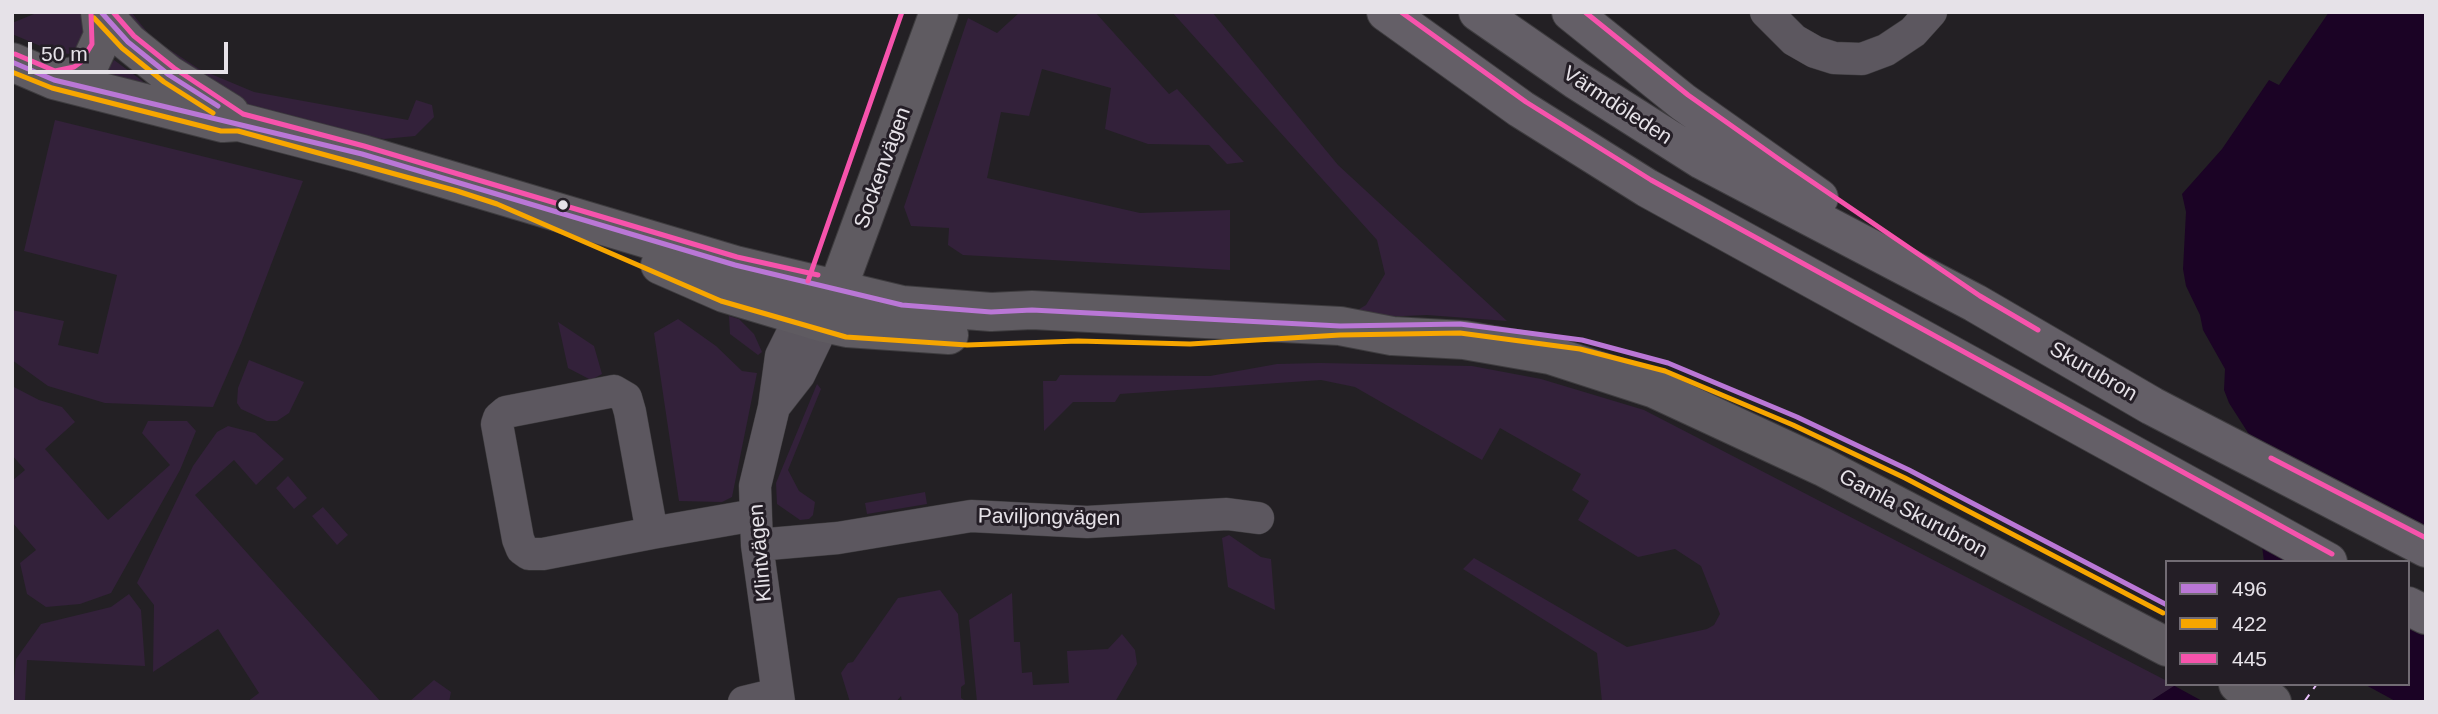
<!DOCTYPE html>
<meta charset="utf-8">
<style>
body{margin:0}
#map{position:relative;width:2438px;height:714px;overflow:hidden;background:#232024;font-family:Helvetica,sans-serif}
canvas{display:block}
.frame{position:absolute;inset:0;border:14px solid #e6e2e8;pointer-events:none}
.legend{position:absolute;left:2165px;top:560px;width:245px;height:126px;box-sizing:border-box;background:#241e26;border:2px solid #726c74;margin:0;padding:9px 12px;list-style:none;font-size:21px;color:#e6e2e8}
.legend li{display:flex;align-items:center;gap:14px;height:35px}
.legend b{width:35px;border:2px solid #726c74}
.scale{position:absolute;left:28px;top:42px;width:200px;height:32px;box-sizing:border-box;border:4px solid #e6e2e8;border-top:0;padding-left:9px;font-size:21px;line-height:24px;white-space:nowrap;color:#e6e2e8;-webkit-text-stroke:5px #241e26;paint-order:stroke}
</style>
<div id="map">
<canvas width="2438" height="714"></canvas>
<div class="frame"></div>
<ul class="legend">
<li><b style="height:9px;background:#ba77d6"></b>496</li>
<li><b style="height:9px;background:#f7a600"></b>422</li>
<li><b style="height:9px;background:#f653ac"></b>445</li>
</ul>
<div class="scale">50 m</div>
</div>
<script>
const g = document.querySelector('canvas').getContext('2d');
g.lineJoin = 'round';
function fillPath(path, color) { g.fillStyle = color; g.fill(path, 'evenodd'); }
const poly = rows => new Path2D(rows.map(r => 'M' + r).join(''));
function stroke(path, color, width, dash) { g.strokeStyle = color; g.lineWidth = width; g.lineCap = dash ? 'butt' : 'round'; g.setLineDash(dash || []); g.stroke(path); }
function drawText(font, color, halo, rows, align = 'center') {
  g.font = font + ' Helvetica,sans-serif'; g.lineWidth = 6; g.setLineDash([]); g.textBaseline = 'middle'; g.strokeStyle = halo; g.fillStyle = color; for (const [text, x, y, turn = 0] of rows) {
    g.save(); g.translate(x, y); g.rotate((+turn || 0) * Math.PI / 180); g.textAlign = isNaN(turn) ? turn : align; if (halo) g.strokeText(text, 0, 0); g.fillText(text, 0, 0); g.restore();
  }
}
fillPath(poly([
 [39,12,79,12,88,27,80,48,71,54,57,53,12,34,12,23],
 [114,12,131,12,152,38,199,69,254,92,408,120,416,100,432,105,434,117,415,136,384,139,312,125,230,99],
 [1020,12,1095,12,1169,94,1177,89,1244,162,1227,164,1209,145,1148,144,1105,129,1111,88,1042,69,1029,116,1001,112,987,178,1140,213,1230,210,1230,270,963,255,948,245,949,228,911,226,904,207,968,18,997,33],
 [1172,12,1212,12,1338,165,1507,321,1427,315,1357,318,1356,311,1366,305,1385,274,1377,240],
 [114,60,156,91,104,77],
 [55,120,303,181,241,343,213,407,105,403,48,386,12,360,12,310,64,321,58,345,98,354,117,275,24,251],
 [729,316,739,319,754,334,762,352,758,355,730,334],
 [678,319,716,346,742,371,757,373,732,497,722,502,679,501,654,333],
 [558,322,594,346,602,374,591,380,568,368],
 [249,360,304,382,289,413,277,421,267,421,241,409,237,403,238,388],
 [1320,363,1472,366,1541,379,1644,410,2167,681,2167,684,2175,686,2149,702,1602,702,1597,653,1463,569,1474,558,1627,647,1707,629,1714,625,1720,614,1701,566,1675,549,1638,557,1578,520,1589,501,1572,490,1581,474,1500,428,1482,460,1355,387,1321,380,1120,394,1115,402,1073,402,1044,431,1043,381,1056,381,1060,375,1210,376,1277,364],
 [817,384,821,389,788,470,799,491,815,502,813,515,809,519,800,520,777,504,776,483],
 [12,386,39,400,62,407,75,422,45,449,108,520,170,465,142,433,148,421,187,421,196,431,180,470,111,593,80,604,46,607,27,594,20,563,36,550,12,522,12,481,25,470,12,455],
 [228,426,255,433,284,459,256,485,234,460,195,495,381,702,247,702,259,693,218,629,153,672,154,605,137,583,193,466,217,432],
 [288,476,307,498,294,509,276,488],
 [925,492,927,504,867,514,865,503],
 [323,507,348,535,337,545,312,516],
 [1229,535,1261,557,1271,559,1275,610,1228,587,1222,538],
 [940,590,958,614,965,684,961,687,961,698,967,702,902,702,901,696,896,702,850,702,841,673,848,663,853,662,898,598],
 [1012,593,1014,642,1020,642,1022,673,1032,672,1033,685,1069,683,1067,651,1108,649,1122,634,1135,650,1137,664,1115,702,977,702,969,620],
 [129,594,141,610,145,666,27,660,25,702,12,702,16,659,41,624,111,607],
 [434,680,451,692,449,702,409,702]
]), '#33213a');
fillPath(poly([
 [2329,12,2426,12,2426,702,2149,702,2177,684,2408,684,2408,562,2264,562,2256,496,2259,481,2252,439,2229,403,2224,390,2225,369,2203,330,2200,315,2186,286,2183,269,2186,212,2182,194,2222,149,2269,80,2279,85]
]), '#1b0325');
fillPath(poly([
 [2256,480,2426,530,2426,631,2408,621,2408,562,2299,562,2258,540,2252,496],
 [2171,684,2364,684,2397,702,2204,702]
]), '#232024');
stroke(poly([
 [2304,702,2317,684]
]), '#eac1fd', 2, [9, 7]);
const street = poly([
 [1766,12,1794,40,1815,52,1834,58,1862,59,1886,50,1913,32,1931,12],
 [614,391,626,398,630,412,652,533,543,554,529,554,522,549,518,539,497,424,499,418,506,412,614,391],
 [774,407,799,375,824,323],
 [652,533,755,515],
 [757,545,838,538,971,516,1087,522,1227,514,1258,518],
 [744,702,777,694],
 [779,702,757,545,755,486,774,407,781,356,801,316]
]);
const secondary = poly([
 [101,12,128,42,169,75,230,113],
 [12,62,54,80,223,123,239,122,362,154,735,265,902,305,991,312,1032,310,1340,326,1392,336,1464,340,1550,355,1655,389,1823,467,2167,647],
 [54,80,78,75,88,68,103,35,100,12],
 [660,265,724,293,824,323,847,328,949,335],
 [829,312,939,12],
 [2238,684,2272,702]
]);
const highway = poly([
 [1386,12,1521,109,1647,188,2328,562],
 [1478,12,1576,80,1702,160,1975,303,2152,406,2426,548],
 [1571,12,1683,102,1819,198],
 [2408,606,2426,615]
]);
stroke(street, '#3e3c3f', 33);
stroke(secondary, '#3e3c3f', 40);
stroke(highway, '#3e3c3f', 40);
stroke(street, '#5c575f', 32);
stroke(secondary, '#5f5b61', 38);
stroke(highway, '#645f67', 38);
stroke(poly([
 [101,12,128,42,169,75,218,106],
 [12,62,54,80,362,154,735,265,902,305,991,312,1032,310,1340,326,1460,324,1582,340,1668,363,1797,417,1909,470,2167,605]
]), '#ba77d6', 5);
stroke(poly([
 [94,18,122,48,164,82,213,113],
 [12,72,52,88,221,131,238,131,457,191,497,204,721,301,846,337,967,345,1078,341,1190,344,1340,335,1460,333,1580,349,1665,371,1793,425,1905,478,2163,613]
]), '#f7a600', 5);
stroke(poly([
 [113,12,134,36,174,68,243,114,364,146,737,257,818,275],
 [1401,12,1526,102,1651,180,2332,554],
 [1585,12,1688,95,1780,160,1980,296,2038,330],
 [15,54,55,71,74,67,81,62,92,44,91,13],
 [808,281,902,12],
 [2271,458,2426,538]
]), '#f653ac', 5);
for (const [x, y, r, color] of [
 [563,205,6,"#e6e2e8"]
]) { const dot = new Path2D(); dot.arc(x, y, r, 0, 2 * Math.PI); g.fillStyle = color; g.fill(dot); stroke(dot, '#241e26', 2.5); }
drawText('21px', '#e6e2e8', '#241e26', [
 ["Värmdöleden",1617,106,33],
 ["Sockenvägen",883,168,-70],
 ["Skurubron",2093,372,30],
 ["Gamla Skurubron",1913,514,28],
 ["Paviljongvägen",1049,518,1],
 ["Klintvägen",761,553,-95]
]);
</script>
